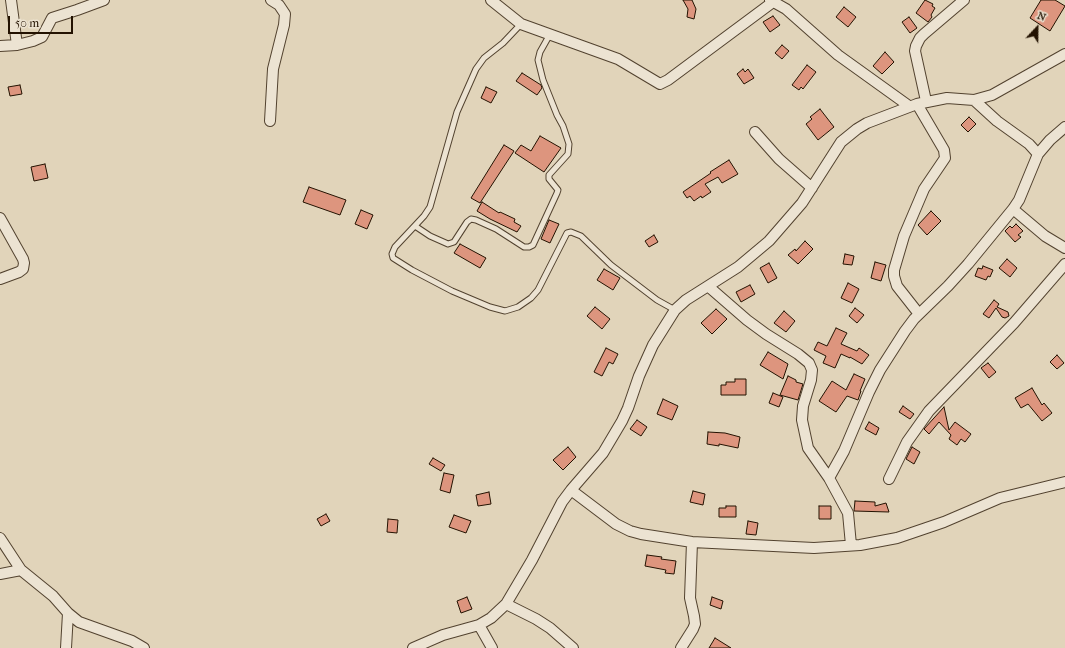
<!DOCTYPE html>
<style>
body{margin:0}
#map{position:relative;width:1065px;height:648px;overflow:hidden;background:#e1d4ba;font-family:"IM FELL French Canon",serif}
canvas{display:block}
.north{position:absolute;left:1017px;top:8px;width:40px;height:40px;-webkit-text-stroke:3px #ece3d2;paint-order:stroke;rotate:22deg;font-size:11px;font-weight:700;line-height:16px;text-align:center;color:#231201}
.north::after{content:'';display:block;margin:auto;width:14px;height:18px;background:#231201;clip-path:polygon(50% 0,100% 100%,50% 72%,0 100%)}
.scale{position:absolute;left:8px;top:16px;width:65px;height:18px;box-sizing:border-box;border:2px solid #231201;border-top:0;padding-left:5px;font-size:12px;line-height:14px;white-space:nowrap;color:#231201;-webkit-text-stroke:3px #ece3d2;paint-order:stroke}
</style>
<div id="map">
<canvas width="1065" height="648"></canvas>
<div class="north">N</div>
<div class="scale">50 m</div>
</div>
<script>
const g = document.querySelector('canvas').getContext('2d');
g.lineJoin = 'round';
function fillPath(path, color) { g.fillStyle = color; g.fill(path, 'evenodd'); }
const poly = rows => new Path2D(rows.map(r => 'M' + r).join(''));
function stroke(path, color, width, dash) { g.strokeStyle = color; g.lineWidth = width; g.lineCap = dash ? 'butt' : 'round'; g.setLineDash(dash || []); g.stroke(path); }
const building = poly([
 [683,0,692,0,696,9,694,19,687,17,688,9,683,0],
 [925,0,933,4,932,6,935,8,931,15,932,17,928,22,916,13,925,0],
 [1041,0,1055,0,1065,6,1050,31,1030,18,1041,0],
 [844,7,856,17,848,27,836,17,844,7],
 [773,16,780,25,770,32,763,22,773,16],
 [909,17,917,28,910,33,902,22,909,17],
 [782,45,789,51,782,59,775,53,782,45],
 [885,52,894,62,882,74,873,66,885,52],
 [807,65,816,72,803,89,801,87,799,90,792,85,807,65],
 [743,69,745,72,748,69,754,78,744,84,737,74,743,69],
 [522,73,541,85,542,88,537,95,516,81,522,73],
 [20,85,22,94,10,96,8,87,20,85],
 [486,87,497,92,491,103,481,98,486,87],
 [820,109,834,127,818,140,806,124,812,119,810,117,820,109],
 [969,117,976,124,968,132,961,125,969,117],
 [540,136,561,148,544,172,515,153,521,145,531,151,540,136],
 [504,145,514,151,480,203,471,198,504,145],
 [729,160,738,174,722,183,718,177,705,184,711,192,702,198,701,196,694,201,690,196,687,198,683,192,711,173,710,172,729,160],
 [45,164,48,178,34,181,31,167,45,164],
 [309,187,346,200,340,215,303,202,309,187],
 [482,202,499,213,500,212,515,219,514,222,521,226,517,232,490,219,477,211,482,202],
 [361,210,373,215,367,229,355,224,361,210],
 [931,211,941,221,927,235,918,225,931,211],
 [549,220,559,224,550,243,541,239,549,220],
 [1016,224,1023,231,1018,235,1021,237,1015,242,1005,231,1010,226,1012,228,1016,224],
 [654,235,658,242,649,247,645,241,654,235],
 [805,241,813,249,798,264,788,255,795,249,796,251,805,241],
 [460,244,486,258,480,268,454,253,460,244],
 [845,254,854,256,852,265,843,264,845,254],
 [1007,259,1017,268,1010,277,999,268,1007,259],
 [875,262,886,265,881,281,871,278,875,262],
 [769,263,777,278,768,283,760,268,769,263],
 [983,266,993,270,990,277,988,276,986,280,975,276,978,268,982,269,983,266],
 [604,269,620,278,613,290,597,280,604,269],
 [848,283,859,289,852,303,841,298,848,283],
 [750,285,755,294,741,302,736,292,750,285],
 [994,300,999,304,997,307,1008,312,1009,316,1005,318,1002,317,996,308,989,318,983,314,994,300],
 [595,307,610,319,602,329,587,316,595,307],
 [855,308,864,315,857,323,849,316,855,308],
 [716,309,727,319,712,334,701,323,716,309],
 [784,311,795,321,786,332,774,323,784,311],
 [836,328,847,333,841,344,857,351,859,348,869,355,862,364,850,357,850,358,841,354,835,368,823,363,826,356,814,350,818,342,827,346,836,328],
 [606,348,618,354,613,364,609,362,602,376,594,372,606,348],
 [768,352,788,364,783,379,760,365,768,352],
 [1057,355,1064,363,1057,369,1050,362,1057,355],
 [988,363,996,372,989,378,981,368,988,363],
 [854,374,865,379,860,391,861,391,858,400,847,396,836,412,819,401,832,381,846,390,854,374],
 [788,376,796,380,796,382,803,384,798,400,780,395,788,376],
 [735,379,746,379,746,395,721,395,721,385,726,385,726,382,735,382,735,379],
 [1032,388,1042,405,1044,403,1052,413,1042,421,1028,404,1021,408,1015,398,1032,388],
 [773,393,783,397,779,407,769,403,773,393],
 [663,399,678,406,672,420,657,414,663,399],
 [903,406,914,414,910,419,899,412,903,406],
 [944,407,949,430,955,422,971,434,965,442,961,439,957,445,949,439,951,435,939,422,929,434,924,429,944,407],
 [637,420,647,427,641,436,630,429,637,420],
 [869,422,879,428,876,435,865,429,869,422],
 [708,432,725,433,740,437,738,448,719,444,719,446,707,444,708,432],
 [568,447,576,457,563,470,553,460,568,447],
 [912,447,920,452,914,464,906,459,912,447],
 [433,458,445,465,441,471,429,464,433,458],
 [444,473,454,475,450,493,440,490,444,473],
 [693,491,705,494,703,505,690,502,693,491],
 [489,492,491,504,478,506,476,495,489,492],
 [855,501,875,502,875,506,886,503,889,512,854,511,855,501],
 [726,506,736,506,736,517,719,517,719,508,726,508,726,506],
 [819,506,831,506,831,519,819,519,819,506],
 [326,514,330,521,321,526,317,519,326,514],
 [454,515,471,521,466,533,449,527,454,515],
 [388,519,398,520,397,533,387,532,388,519],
 [748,521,758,523,756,535,746,534,748,521],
 [647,555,662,557,661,559,676,561,674,574,665,573,666,570,645,566,647,555],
 [467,597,472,609,461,613,457,601,467,597],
 [712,597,723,601,721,609,710,605,712,597],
 [715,638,731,648,709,648,715,638]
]);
fillPath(building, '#dd957e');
stroke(building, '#231201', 1);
const service = poly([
 [521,24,503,43,484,58,476,69,457,112,430,207,424,216,395,247,392,254,393,258,412,270,452,291,490,307,505,311,518,307,531,298,538,290,567,233,571,232,581,236,611,265,657,300,675,310],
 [415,226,430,236,448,244,454,242,467,222,471,219,476,220,496,229,524,247,529,247,533,245,557,193,558,190,549,179,549,175,568,154,569,144,563,126,557,115,543,80,538,60,540,52,549,36]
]);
const minor = poly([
 [11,0,17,45],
 [491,0,521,24,618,59,660,84,668,80,773,2],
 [770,0,786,9,838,55,909,106],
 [0,46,17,45,33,41,42,37,52,18,77,10,104,0],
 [974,100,997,121,1029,144,1038,154],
 [926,101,915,51,916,46,920,38,924,34,964,0],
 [917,104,944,150,945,158,924,189,904,236,894,270,894,276,897,286,919,314],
 [270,121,273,69,284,25,285,14,279,5,271,0],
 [755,132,779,159,812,188],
 [1013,209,1045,236,1065,248],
 [0,218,23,259,24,263,23,269,19,272,0,279],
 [709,287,747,320,766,334,798,354,809,363,812,370,811,380,803,406,802,420,808,448,829,478,848,513,851,545],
 [829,478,844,451,869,392,880,370,905,331,914,319,948,286,968,264,1013,209,1019,200,1038,154,1050,140,1065,127],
 [889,479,907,442,929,411,1014,323,1065,264],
 [571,490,616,524,630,531,641,534,692,542,814,548,860,545,897,538,944,522,1000,498,1065,482],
 [0,538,21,570,53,596,68,613,79,622,132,641,144,648],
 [0,574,21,570],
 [506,604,536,619,550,628,573,648],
 [479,625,492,648],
 [66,648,68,613],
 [413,648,443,635,479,625,491,618,506,604,532,560,562,502,571,490,603,453,622,421,628,408,639,376,653,345,675,310,686,300,738,267,769,241,802,203,841,142,857,129,867,123,917,104,947,98,974,100,992,95,1065,54],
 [681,648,693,629,695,624,694,616,690,598,692,542]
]);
stroke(service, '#52422f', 7);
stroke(minor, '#52422f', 12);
stroke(service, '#ece3d2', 5);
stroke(minor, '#ece3d2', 10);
</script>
